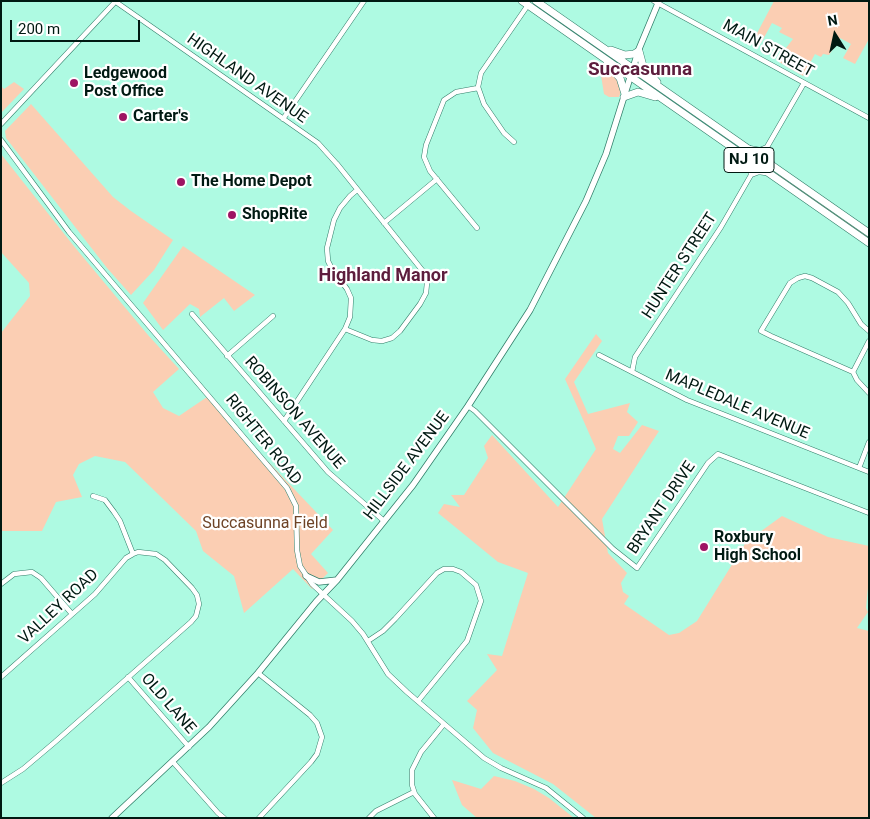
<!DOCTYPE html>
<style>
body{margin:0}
#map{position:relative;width:870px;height:819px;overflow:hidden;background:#aefae2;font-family:Roboto,sans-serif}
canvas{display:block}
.frame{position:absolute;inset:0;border:2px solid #001912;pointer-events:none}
.north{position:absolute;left:810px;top:10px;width:50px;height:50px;-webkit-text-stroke:4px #fff;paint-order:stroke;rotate:350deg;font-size:14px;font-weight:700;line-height:20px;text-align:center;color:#001912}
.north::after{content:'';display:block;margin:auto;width:18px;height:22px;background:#001912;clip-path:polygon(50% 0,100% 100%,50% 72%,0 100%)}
.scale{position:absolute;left:10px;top:20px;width:130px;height:22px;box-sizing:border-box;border:2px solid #001912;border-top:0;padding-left:6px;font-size:15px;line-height:18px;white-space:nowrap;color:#001912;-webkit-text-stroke:4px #fff;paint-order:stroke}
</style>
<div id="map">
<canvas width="870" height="819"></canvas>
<div class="frame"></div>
<div class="north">N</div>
<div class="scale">200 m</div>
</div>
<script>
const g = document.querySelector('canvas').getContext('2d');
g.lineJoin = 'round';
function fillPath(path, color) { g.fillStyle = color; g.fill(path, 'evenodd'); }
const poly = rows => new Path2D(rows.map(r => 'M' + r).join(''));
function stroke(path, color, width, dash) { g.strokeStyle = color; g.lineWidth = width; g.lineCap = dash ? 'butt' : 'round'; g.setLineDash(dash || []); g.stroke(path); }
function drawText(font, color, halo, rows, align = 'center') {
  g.font = font + ' Roboto,sans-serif'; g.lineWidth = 4.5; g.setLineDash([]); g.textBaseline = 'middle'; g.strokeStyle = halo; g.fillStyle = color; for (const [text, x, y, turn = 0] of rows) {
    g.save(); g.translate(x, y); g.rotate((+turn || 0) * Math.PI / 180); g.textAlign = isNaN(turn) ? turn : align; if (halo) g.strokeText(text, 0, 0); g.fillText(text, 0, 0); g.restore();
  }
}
fillPath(poly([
 [774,1,869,1,869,39,855,64,843,58,851,44,840,38,829,55,823,54,821,57,815,54,803,76,779,62,782,53,793,39,779,32,782,28,772,23,761,43,754,39],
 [598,64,601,64,617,78,621,91,619,97,609,97,604,94,600,69,598,69],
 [14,82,24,89,1,113,1,86,4,89],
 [31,104,113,197,131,211,173,240,154,270,131,295,107,268,6,138,5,131],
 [1,154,73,245,148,335,179,369,153,392,163,408,179,416,207,397,333,530,311,554,328,573,312,589,293,569,244,613,234,576,203,551,196,531,125,462,95,456,79,464,73,475,82,497,56,502,42,531,1,531,1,333,30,296,29,283,1,252],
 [755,157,869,236,869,240,754,160],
 [183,246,255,295,234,311,224,298,200,317,199,309,190,304,163,330,143,303],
 [596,334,602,341,574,382,588,414,630,403,627,412,638,422,629,436,618,436,613,449,620,453,642,425,659,431,602,519,608,553,627,573,621,583,623,592,629,596,624,604,669,635,679,633,697,621,746,542,782,516,828,537,869,546,869,577,866,608,868,612,857,628,869,631,869,818,596,818,553,784,493,753,473,728,477,710,467,701,497,670,487,654,502,656,528,573,498,562,438,513,444,504,460,507,451,495,464,495,488,458,484,446,492,435,558,507,596,449,565,379],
 [494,776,515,781,534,789,549,798,574,818,477,818,462,805,452,780,481,789]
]), '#fbceb3');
const minor = poly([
 [654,1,869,118],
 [116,2,318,143,336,163],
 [283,119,364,1],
 [1,124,116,1],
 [1,140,69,232,287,488,296,506,297,550,300,566,312,584,352,621,363,634,388,674,407,692,484,758,501,768,546,788,583,818],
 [514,142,504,133,484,104,478,87,481,73,528,5],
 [749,148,760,150,767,147],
 [772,163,768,157,767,147,804,83],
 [337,164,422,270,427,283,426,293,420,304,400,331,392,338,382,341,372,340,345,329],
 [751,175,759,172,766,173],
 [384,223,437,179],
 [477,228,430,171,424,157,426,145,444,100,456,92,478,88],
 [192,314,328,472,384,521],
 [869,341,853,372,857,380,869,393],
 [599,355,687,400,869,472],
 [227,356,273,316],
 [632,372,635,357,721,227,751,175,750,165,748,161],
 [853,372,771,336,761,331,790,283,798,278,805,276,812,278,838,292,848,303,861,324,869,331],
 [468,406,475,411,613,549,637,568,708,463,718,454,869,513],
 [284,421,345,329,350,317,351,298,347,289,332,269,328,261,327,248,334,220,340,208,350,196,357,190],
 [859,468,869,442],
 [93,496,105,500,114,512,120,521,133,554],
 [1,584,14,574,32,572,41,578,72,614],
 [368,641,383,631,395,619,437,573,444,569,453,569,461,572,476,585,481,601,467,641,418,701],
 [258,673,310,715,317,723,322,737,317,754,311,762,259,818],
 [1,677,95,594,126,558,133,554,138,552,156,554,165,560,192,588,197,595,199,604,196,616,191,622,55,742,23,769,1,783],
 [128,677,189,747],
 [173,762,218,813,224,818],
 [369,818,376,811,414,792],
 [434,818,415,794,412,785,412,770,421,752,444,724]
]);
const major = poly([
 [306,576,319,582,337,580],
 [112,818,209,727,258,673,316,602,337,580,413,485,468,406,530,310,586,201,606,154,639,49,659,1]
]);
const highway = poly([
 [522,1,869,243],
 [536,1,869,233],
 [611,50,625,55,634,54,639,51,643,66,657,82],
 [607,64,620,78,625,94],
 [624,97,638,92,655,97]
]);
stroke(minor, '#327f6a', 5.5);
stroke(major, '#327f6a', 7);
stroke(highway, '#327f6a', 8);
stroke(minor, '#fff', 4.5);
stroke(major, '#fff', 5.5);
stroke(highway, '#fff', 7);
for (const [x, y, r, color] of [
 [74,83,5,"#9e1463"],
 [123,117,5,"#9e1463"],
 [181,182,5,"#9e1463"],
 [232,215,5,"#9e1463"],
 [704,547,5,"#9e1463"]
]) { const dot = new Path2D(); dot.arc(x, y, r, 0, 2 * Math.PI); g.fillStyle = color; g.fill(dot); stroke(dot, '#fff', 2); }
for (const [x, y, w] of [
 [749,160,50]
]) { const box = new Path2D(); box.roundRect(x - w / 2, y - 12.5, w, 25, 4); g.fillStyle = '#fff'; g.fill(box); stroke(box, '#001912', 1); }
drawText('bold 15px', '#001912', null, [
 ["NJ 10",749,160]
]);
drawText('16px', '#001912', '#fff', [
 ["MAIN STREET",768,49,29],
 ["HIGHLAND AVENUE",247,79,35],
 ["HUNTER STREET",680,266,-57],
 ["MAPLEDALE AVENUE",737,405,23],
 ["ROBINSON AVENUE",294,413,49],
 ["RIGHTER ROAD",263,440,51],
 ["HILLSIDE AVENUE",407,466,-53],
 ["BRYANT DRIVE",662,508,-56],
 ["VALLEY ROAD",59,607,-43],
 ["OLD LANE",168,704,49]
]);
drawText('bold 16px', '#001912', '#fff', [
 ["Ledgewood",84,74],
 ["Post Office",84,92],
 ["Carter's",133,117],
 ["The Home Depot",191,182],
 ["ShopRite",242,215],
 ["Roxbury",714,538],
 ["High School",714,556]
], 'left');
drawText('16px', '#6e4326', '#fff', [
 ["Succasunna Field",265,524]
]);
drawText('bold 18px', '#5d1d3d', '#fff', [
 ["Highland Manor",383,276]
]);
drawText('bold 19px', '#5d1d3d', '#fff', [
 ["Succasunna",640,70]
]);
</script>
